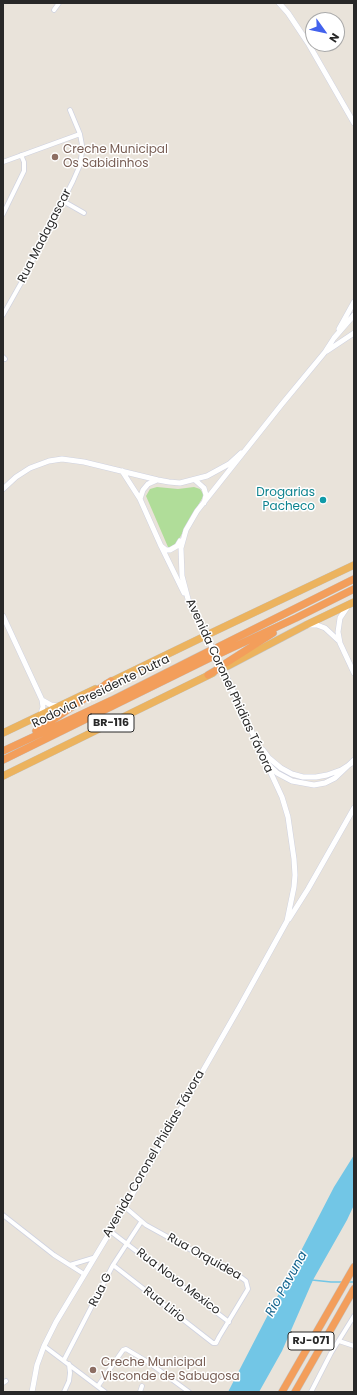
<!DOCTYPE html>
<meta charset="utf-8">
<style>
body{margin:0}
#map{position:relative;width:357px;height:1395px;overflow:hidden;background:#e9e3da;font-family:Poppins,sans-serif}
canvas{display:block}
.frame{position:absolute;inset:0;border:4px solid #282828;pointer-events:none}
.north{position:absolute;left:305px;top:12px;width:40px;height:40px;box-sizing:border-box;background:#fff;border:1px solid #a9a9a9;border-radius:50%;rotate:123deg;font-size:11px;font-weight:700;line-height:16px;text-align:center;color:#282828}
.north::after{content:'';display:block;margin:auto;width:14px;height:18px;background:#4362ed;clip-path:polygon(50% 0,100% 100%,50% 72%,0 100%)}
</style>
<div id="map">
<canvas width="357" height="1395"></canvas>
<div class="frame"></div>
<div class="north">N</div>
</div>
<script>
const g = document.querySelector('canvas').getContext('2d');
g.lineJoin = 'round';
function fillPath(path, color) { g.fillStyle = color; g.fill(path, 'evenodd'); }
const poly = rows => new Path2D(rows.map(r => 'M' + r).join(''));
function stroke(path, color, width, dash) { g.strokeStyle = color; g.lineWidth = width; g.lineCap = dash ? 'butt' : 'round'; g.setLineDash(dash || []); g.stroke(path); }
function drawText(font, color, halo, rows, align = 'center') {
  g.font = font + ' Poppins,sans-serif'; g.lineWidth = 3; g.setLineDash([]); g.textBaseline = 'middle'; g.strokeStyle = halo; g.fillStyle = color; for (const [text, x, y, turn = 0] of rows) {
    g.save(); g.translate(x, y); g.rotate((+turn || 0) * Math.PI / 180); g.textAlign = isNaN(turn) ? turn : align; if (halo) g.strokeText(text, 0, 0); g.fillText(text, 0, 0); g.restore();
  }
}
fillPath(poly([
 [157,487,178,489,194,487,200,489,204,495,175,546,170,548,168,547,146,496,150,489]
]), '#b0dd99');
fillPath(poly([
 [354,1155,354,1205,347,1220,313,1280,282,1351,259,1392,228,1392,334,1187]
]), '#72c6e6');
stroke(poly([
 [312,1280,331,1282,342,1282],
 [348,1282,354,1282]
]), '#72c6e6', 1.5);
const minor = poly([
 [54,10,59,3],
 [3,162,80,134],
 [64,199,63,201,84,213],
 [3,214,24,171,24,162,21,155],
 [3,315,21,283,73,181,80,165,82,152,82,145,80,134,70,110],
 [3,357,5,359],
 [3,1215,54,1255,84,1274],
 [110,1231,229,1322],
 [70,1265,93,1258],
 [113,1265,213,1343,216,1343,219,1337,248,1289,246,1281,242,1278,146,1225,125,1207],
 [339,1341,354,1346],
 [44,1346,105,1392],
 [64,1360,113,1265,141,1222],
 [3,1383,6,1381],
 [98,1386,123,1350,126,1349,148,1362,189,1392],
 [64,1392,69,1381,70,1373,69,1364],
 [140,1392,142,1386],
 [311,1392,331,1353,354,1316]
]);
const tertiary = poly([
 [279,3,288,13,308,43,354,123],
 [339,329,354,302],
 [327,351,354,333],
 [122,471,140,499,161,546,184,593],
 [195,480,204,488,206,495,204,503],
 [3,489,16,477,30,468,49,461,62,459,84,462,158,480,169,482,180,483,207,476,229,464,241,453],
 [140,499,143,490,148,484,157,480],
 [161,546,166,550,170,550,177,546,180,541],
 [348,606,340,618,338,632,340,643,354,673],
 [3,616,42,700,43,707,41,714],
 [309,625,317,625,325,628,339,641],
 [203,629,188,599,182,576,181,548,186,530,197,511,282,404,325,352,334,338,354,315],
 [42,700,51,705,58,706],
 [263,750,269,758,281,768,292,774,303,777,316,777,327,775,341,770,352,763],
 [268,764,277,773,292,781,314,785,325,783,335,778,354,760],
 [289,919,308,889,354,808],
 [32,1392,37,1365,44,1346,56,1322,125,1207,240,1006,287,921,294,887,295,875,294,859,288,817,282,797,228,680]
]);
const trunk = poly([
 [211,633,354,565],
 [228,666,306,625,354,602],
 [106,684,201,638],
 [3,733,95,689],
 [3,776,213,673]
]);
const motorway = poly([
 [218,647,354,579],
 [221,653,296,618,354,589],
 [226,663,273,633],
 [208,675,218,669],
 [36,731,111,681],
 [3,751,112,700,209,651],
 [3,760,212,657],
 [282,1392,354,1267],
 [295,1392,354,1289]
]);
stroke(minor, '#cfd2e0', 5.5);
stroke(tertiary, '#cfd2e0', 6);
stroke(trunk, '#c3c3c3', 8);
stroke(motorway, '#c3c3c3', 8);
stroke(minor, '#fff', 4);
stroke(tertiary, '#fff', 5);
stroke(trunk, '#ecb35e', 7);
stroke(motorway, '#f39e5b', 7);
const tertiaryBridge = poly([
 [203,629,228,680]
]);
stroke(tertiaryBridge, '#cfd2e0', 6, []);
stroke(tertiaryBridge, '#fff', 5);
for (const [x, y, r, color] of [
 [55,157,4,"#8d6e63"],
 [323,500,4,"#0f9aa8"],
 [93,1370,4,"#8d6e63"]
]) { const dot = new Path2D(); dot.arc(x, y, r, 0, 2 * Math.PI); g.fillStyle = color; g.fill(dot); stroke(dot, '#fff', 1.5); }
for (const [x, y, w] of [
 [111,723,46],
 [311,1341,46]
]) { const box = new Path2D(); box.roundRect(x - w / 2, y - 9, w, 18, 3); g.fillStyle = '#fff'; g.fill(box); stroke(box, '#282828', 1); }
drawText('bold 11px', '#282828', null, [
 ["BR-116",111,723],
 ["RJ-071",311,1341]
]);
drawText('12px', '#785e54', '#fff', [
 ["Creche Municipal",63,150],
 ["Os Sabidinhos",63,164],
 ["Creche Municipal",101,1363],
 ["Visconde de Sabugosa",101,1377]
], 'left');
drawText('12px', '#282828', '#fff', [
 ["Rua Madagascar",45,236,-63],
 ["Avenida Coronel Phidias Távora",229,686,65],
 ["Rodovia Presidente Dutra",101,692,-26],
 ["Avenida Coronel Phidias Távora",154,1154,-60],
 ["Rua Orquidea",204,1257,29],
 ["Rua Novo Mexico",178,1282,37],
 ["Rua G",101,1290,-63],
 ["Rua Lirio",164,1305,38]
]);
drawText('12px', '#0d838f', '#fff', [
 ["Drogarias",315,493],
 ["Pacheco",315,507]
], 'right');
drawText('italic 13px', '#16648d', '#fff', [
 ["Rio Pavuna",287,1284,-61]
]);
</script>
